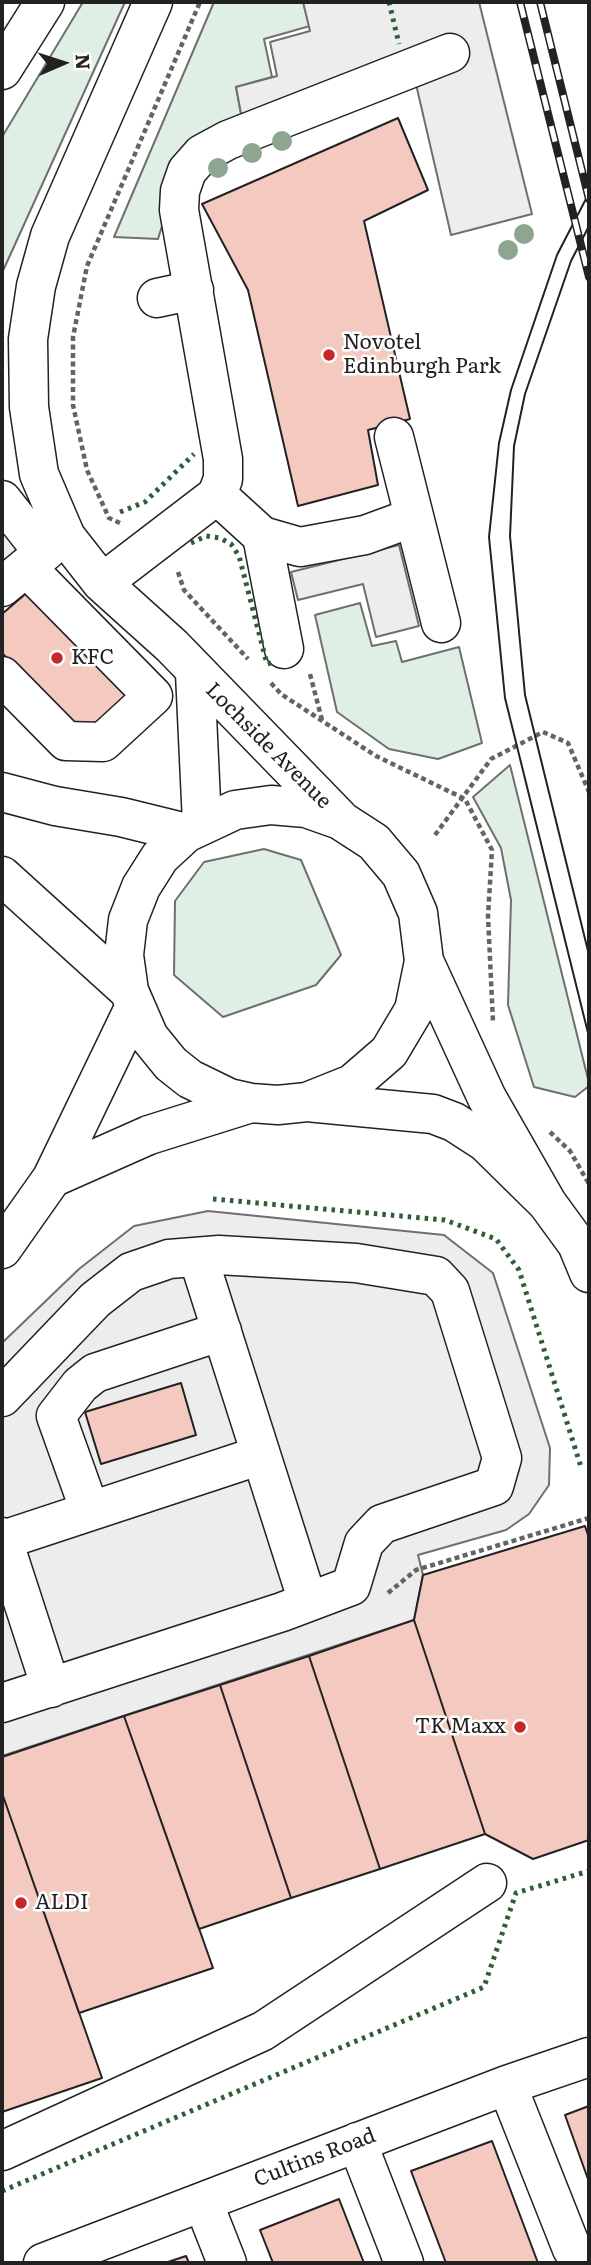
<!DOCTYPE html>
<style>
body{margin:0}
#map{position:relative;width:591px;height:2265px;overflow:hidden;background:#fff;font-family:Literata,serif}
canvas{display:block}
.frame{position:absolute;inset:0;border:4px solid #222;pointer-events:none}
.north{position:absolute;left:28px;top:28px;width:70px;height:70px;-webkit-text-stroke:5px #fff;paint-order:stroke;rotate:87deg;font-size:19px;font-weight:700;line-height:28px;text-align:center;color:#222}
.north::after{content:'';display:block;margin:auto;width:24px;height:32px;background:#222;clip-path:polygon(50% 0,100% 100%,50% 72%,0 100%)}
</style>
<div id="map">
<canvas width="591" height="2265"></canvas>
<div class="frame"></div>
<div class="north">N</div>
</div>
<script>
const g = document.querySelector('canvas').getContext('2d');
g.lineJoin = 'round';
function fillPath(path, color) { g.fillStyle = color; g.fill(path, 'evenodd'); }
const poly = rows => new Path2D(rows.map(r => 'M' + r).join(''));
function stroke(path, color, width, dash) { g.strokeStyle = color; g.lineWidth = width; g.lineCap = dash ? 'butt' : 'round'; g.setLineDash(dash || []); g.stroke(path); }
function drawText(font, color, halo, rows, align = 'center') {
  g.font = font + ' Literata,serif'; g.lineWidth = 5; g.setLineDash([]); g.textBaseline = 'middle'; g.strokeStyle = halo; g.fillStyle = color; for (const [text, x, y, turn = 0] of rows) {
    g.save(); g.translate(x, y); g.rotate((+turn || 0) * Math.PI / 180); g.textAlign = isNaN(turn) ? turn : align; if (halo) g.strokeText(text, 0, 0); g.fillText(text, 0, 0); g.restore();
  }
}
const green = poly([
 [83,2,125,2,2,273,2,137,83,2],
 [214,2,303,2,310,26,264,39,272,77,236,87,243,124,185,151,158,239,114,237,214,2],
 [360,603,372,646,396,641,402,662,459,647,482,743,438,759,389,749,337,712,315,615,360,603],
 [510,765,589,1083,589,1086,575,1097,534,1087,508,1005,511,900,501,848,473,797,510,765],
 [264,849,301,860,341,955,316,985,223,1017,174,975,175,901,204,862,264,849]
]);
fillPath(green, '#e0efe3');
stroke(green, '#6f6f6f', 2);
const parking = poly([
 [303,2,479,2,532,214,451,235,412,67,243,124,236,87,277,76,270,42,310,31,303,2],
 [2,524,24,552,2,570,2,524],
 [399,545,419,626,376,637,363,584,298,600,291,572,399,545],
 [208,1211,444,1235,493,1273,550,1448,549,1485,529,1514,506,1530,418,1555,423,1575,414,1620,2,1756,2,1343,79,1269,134,1226,208,1211]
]);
fillPath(parking, '#ededed');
stroke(parking, '#6f6f6f', 2);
const building = poly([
 [398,118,428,190,364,221,410,419,368,430,378,485,298,506,248,290,202,204,398,118],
 [30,590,131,693,95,727,74,726,2,653,2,614,30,590],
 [181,1383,196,1435,101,1464,85,1412,181,1383],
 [585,1526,589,1538,589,1840,533,1859,485,1834,414,1620,423,1575,585,1526],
 [414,1620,485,1834,380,1869,309,1656,414,1620],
 [309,1656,380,1869,291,1898,220,1685,309,1656],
 [220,1685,291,1898,199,1929,124,1716,220,1685],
 [124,1716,213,1968,79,2013,2,1793,2,1757,124,1716],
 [2,1793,102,2078,2,2112,2,1793],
 [589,2106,589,2182,565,2115,589,2106],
 [492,2141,538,2263,446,2263,411,2171,492,2141],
 [339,2199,364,2263,273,2263,260,2230,339,2199],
 [186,2256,189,2263,165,2263,186,2256]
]);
fillPath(building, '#f3c9c0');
stroke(building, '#222', 2);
const minor = poly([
 [153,2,50,236,36,286,28,339,29,407,39,474,66,537,102,583,172,646,339,818],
 [157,298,194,290],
 [394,437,441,623],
 [217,495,262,536,300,547,365,535,414,517],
 [2,500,43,552],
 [262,536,284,649],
 [102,583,217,495,223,479,223,459,179,210,180,191,187,171,202,154,228,140,450,53],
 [2,587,47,550],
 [195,673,202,823],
 [2,676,66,741,103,742,153,696,26,567],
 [2,792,55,806,121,817,186,833],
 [2,876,129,991],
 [424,961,487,1098,547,1203,577,1244,589,1273],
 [307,1102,352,1084,389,1052,414,1010,424,961,418,913,401,874,374,842,340,820,306,808,271,805,235,810,186,833,160,857,141,887,128,920,124,955,129,991,149,1037,171,1064,190,1079,229,1098,251,1103,278,1105,307,1102,433,1114,454,1122,485,1142,547,1203],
 [52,1178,149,1135,251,1103],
 [2,1249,52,1178,134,1008],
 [198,1257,308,1602],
 [2,1397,95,1300,131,1272,169,1259,219,1255,356,1263,436,1276,450,1291,502,1458,494,1486,382,1524,364,1543,351,1586,282,1612,2,1703],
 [90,1511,56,1416,80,1385,95,1373,222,1331],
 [2,1537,51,1688],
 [3,1540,261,1455],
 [507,2085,572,2249],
 [357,2142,404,2263],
 [2,2151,263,2031,487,1883],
 [203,2202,227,2263],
 [43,2263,507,2085,589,2057]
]);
const major = poly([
 [2,70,45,2]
]);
stroke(minor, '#222', 41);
stroke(major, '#222', 41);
stroke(poly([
 [120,523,109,518,87,470,73,405,73,337,87,266,200,2],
 [178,572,184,590,248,659],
 [310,674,322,720],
 [271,683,281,694,376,756,465,799,492,850,488,916,493,1022],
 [435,835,491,759,543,732,568,743,589,792],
 [550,1132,570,1151,589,1184],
 [388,1593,416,1570,589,1518]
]), '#646464', 4.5, [5, 3.5]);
stroke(minor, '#fff', 38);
stroke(major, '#fff', 38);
stroke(poly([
 [589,193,557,255,511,390,499,443,489,537,505,698,589,1037],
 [589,226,571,261,525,394,514,446,510,536,525,695,589,955]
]), '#222', 2);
const rail = poly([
 [520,2,589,277],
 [540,2,589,199]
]);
stroke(rail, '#222', 8);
stroke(rail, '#fff', 5, [16]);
stroke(poly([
 [389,2,399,44],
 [120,512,145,502,194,454],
 [191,543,206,536,220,538,231,544,239,556,267,664,275,662],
 [213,1199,445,1220,496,1239,519,1270,581,1467],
 [2,2191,484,1987,516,1893,589,1871]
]), '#2f5e38', 5, [3.5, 5]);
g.fillStyle = '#8da692';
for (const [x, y] of [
 [282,141],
 [252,153],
 [218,168],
 [524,234],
 [508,250]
]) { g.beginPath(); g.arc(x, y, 10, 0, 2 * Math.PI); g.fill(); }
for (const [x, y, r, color] of [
 [329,355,7,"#c62828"],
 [57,658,7,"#c62828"],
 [520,1727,7,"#c62828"],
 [21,1903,7,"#c62828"]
]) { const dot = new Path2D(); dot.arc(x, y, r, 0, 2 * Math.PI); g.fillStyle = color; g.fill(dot); stroke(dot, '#fff', 2.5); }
drawText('21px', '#222', '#fff', [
 ["Novotel",343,343],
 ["Edinburgh Park",343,367],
 ["KFC",71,658],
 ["TK Maxx",506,1727,"right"],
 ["ALDI",35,1903]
], 'left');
drawText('21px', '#222', '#fff', [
 ["Lochside Avenue",268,746,45],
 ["Cultins Road",315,2158,-21]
]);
</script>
